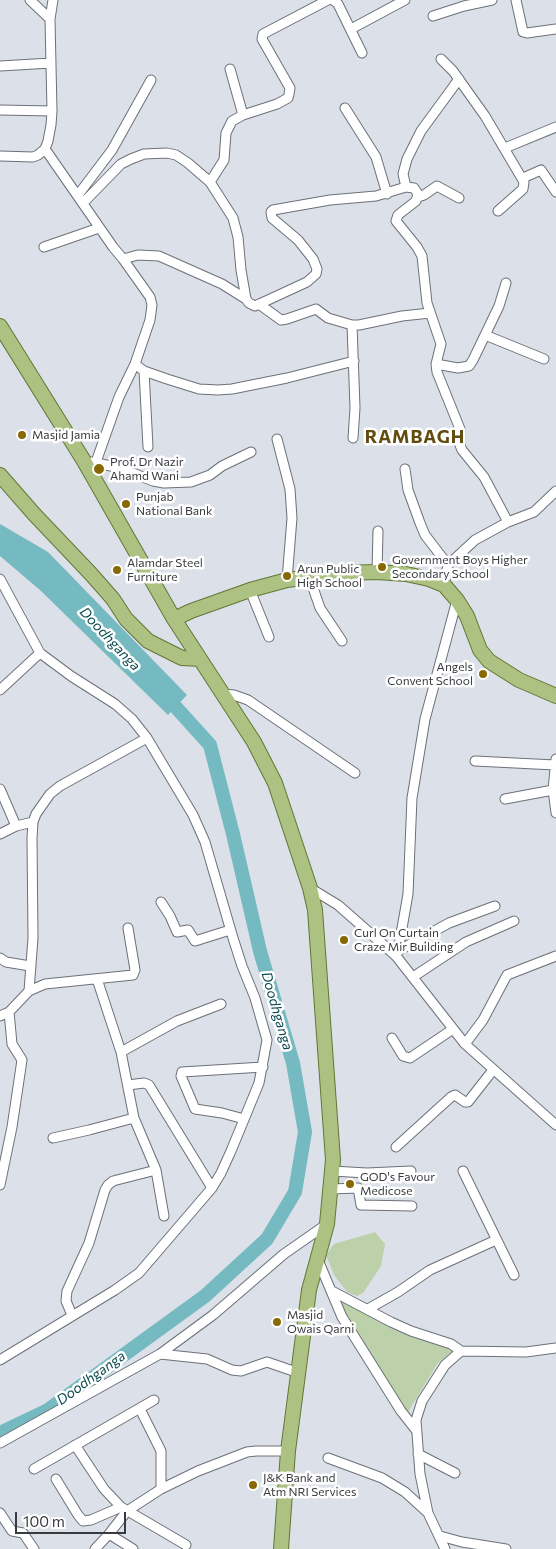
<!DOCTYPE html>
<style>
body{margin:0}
#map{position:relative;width:556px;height:1549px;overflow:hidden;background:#dce0e9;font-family:Commissioner,sans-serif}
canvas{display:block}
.scale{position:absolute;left:15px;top:1512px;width:111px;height:22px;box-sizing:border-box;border:2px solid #393b3e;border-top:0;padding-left:6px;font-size:15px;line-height:18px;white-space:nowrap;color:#393b3e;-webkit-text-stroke:4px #fff;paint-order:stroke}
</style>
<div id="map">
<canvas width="556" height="1549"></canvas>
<div class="scale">100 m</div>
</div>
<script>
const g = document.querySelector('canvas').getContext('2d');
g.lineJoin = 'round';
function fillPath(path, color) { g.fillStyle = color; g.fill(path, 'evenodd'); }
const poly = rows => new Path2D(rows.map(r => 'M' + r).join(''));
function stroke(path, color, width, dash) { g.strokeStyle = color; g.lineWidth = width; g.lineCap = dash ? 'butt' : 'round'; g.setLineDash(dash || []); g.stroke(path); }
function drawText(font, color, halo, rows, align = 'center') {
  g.font = font + ' Commissioner,sans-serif'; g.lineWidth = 5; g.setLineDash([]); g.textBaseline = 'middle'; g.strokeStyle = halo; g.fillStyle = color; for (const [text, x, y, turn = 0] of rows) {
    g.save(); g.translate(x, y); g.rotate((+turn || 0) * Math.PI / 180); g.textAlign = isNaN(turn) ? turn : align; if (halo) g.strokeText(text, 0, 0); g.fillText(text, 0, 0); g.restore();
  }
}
fillPath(poly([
 [375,1232,385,1244,381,1266,363,1293,357,1296,347,1292,334,1275,326,1255,334,1244],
 [345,1300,450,1344,452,1351,437,1364,407,1414,340,1303]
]), '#bcd1aa');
fillPath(poly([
 [0,524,48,552,187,695,168,715,41,591,0,556]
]), '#76bac1');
stroke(poly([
 [0,1433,48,1410,205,1296,267,1239,295,1192,305,1132,293,1063,260,951,233,834,210,745,163,693]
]), '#76bac1', 14);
const street = poly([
 [30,0,50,19],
 [333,0,338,4,362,53],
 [516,0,523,32,527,33,556,29],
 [433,16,464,6,492,0],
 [351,29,405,0],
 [441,59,453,71,485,116,524,182,523,189,498,211],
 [0,66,51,63],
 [230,69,243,115],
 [345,108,376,157,387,194],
 [0,110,52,111],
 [505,148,556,127],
 [45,149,113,247,123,259,150,297,152,305,150,320,135,364,119,397,96,462],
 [0,156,33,157,38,155,45,149,48,141,51,125,52,111,50,19,53,0],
 [523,178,541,170,556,192],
 [210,182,224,160,226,133,232,121,243,115,277,104,288,98,289,94,290,88,262,39,263,34,328,0],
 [406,187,403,174,407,159,421,131,459,79],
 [78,195,112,150,151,80],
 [418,197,424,195,437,186,459,198],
 [83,203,121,164,131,159,144,154,167,153,176,155,188,163,210,182,233,218,238,237,241,270,246,299,249,303,255,306,307,282,316,274,317,269,313,259,298,240,272,218,271,212,273,210,330,200,376,196,406,187,414,188,418,194,416,201,398,215,396,221,417,247,422,256,427,303,441,344,436,364,437,372,460,429,460,445,462,450,484,477,508,522],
 [44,247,99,228],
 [123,259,138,255,159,256,222,284,246,299],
 [259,304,281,320,287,319,316,309,328,318,352,325,359,325,402,316,430,313],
 [352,325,355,408,353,438],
 [485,335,544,359],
 [135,364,144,371,167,379,199,389,218,390,232,389,287,378,354,361],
 [436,364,458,368,469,366,473,360,499,306,506,283],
 [144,371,148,447],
 [277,439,290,489,292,518,287,580],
 [92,462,120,468,153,481,164,483,191,482,210,475,222,466,251,452],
 [405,469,408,490,420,523,425,535,448,565],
 [377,572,378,531],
 [309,576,320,608,342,641],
 [0,579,40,653,71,676,115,704,132,719,147,738,193,815,205,842,233,938,242,966,255,998,267,1040,259,1083,231,1151,221,1173,212,1188,139,1273,115,1290,0,1360],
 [444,585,448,565,475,540,508,522,534,512,556,491],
 [250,590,269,637],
 [0,690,40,653],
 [223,694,234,695,248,700,355,773],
 [556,759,553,790,556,813],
 [475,761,555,765],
 [0,789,16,826,33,822],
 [505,799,553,790],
 [0,834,16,826],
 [310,888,338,905,396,956,465,1044,556,1125],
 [161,902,170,916,177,932,188,930,195,941,230,930],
 [398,951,449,923,495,906],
 [396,956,398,951,408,894,412,798,425,719,457,600],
 [0,958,6,962,30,966],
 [413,977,466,942,514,921],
 [97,979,121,1052,134,1118,156,1170,164,1216],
 [29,991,33,938,32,838,33,822,36,814,50,794,60,786,147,738],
 [0,1016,9,1012,29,991,45,984,133,975,135,970,128,928],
 [392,1038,403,1056,410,1058,453,1029],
 [465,1044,483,1020,507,975,556,956],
 [121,1052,177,1021,221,1004],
 [128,1085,144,1083,149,1085,212,1188],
 [244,1119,222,1113,195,1109,181,1076,182,1072,263,1067],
 [53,1138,89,1130,134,1118],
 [396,1147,451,1097,455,1095,465,1102,468,1102,493,1070],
 [332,1171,367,1173,411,1171],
 [463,1171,514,1275],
 [0,1185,12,1127,22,1060,12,1044,9,1012],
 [331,1189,358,1188,361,1205,412,1206],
 [318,1260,342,1317,401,1411,416,1430],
 [332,1291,391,1322,411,1331,451,1344,461,1351],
 [368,1309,398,1292,430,1270,496,1240],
 [72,1315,66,1301,67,1291,89,1243,105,1190,108,1185,113,1181,156,1170],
 [160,1354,207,1359,232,1370,241,1371,267,1362,299,1373],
 [140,1409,161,1451,161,1489],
 [0,1443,160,1354,213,1315,284,1254,327,1224],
 [75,1445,104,1489,121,1507,186,1545],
 [418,1454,455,1473],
 [328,1458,382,1478,405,1492,428,1513],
 [34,1469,154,1400],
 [56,1479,78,1515,83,1521,91,1520,121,1507],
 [0,1513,12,1531,23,1533,34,1549],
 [109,1534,133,1549],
 [440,1536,462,1542,506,1549],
 [95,1549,109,1534,127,1511,161,1489,198,1471,247,1452,256,1451,288,1451],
 [445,1549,428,1513,420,1474,416,1420,422,1401,445,1365,461,1351,526,1352,556,1348]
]);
const primary = poly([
 [0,326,84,461,174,619,254,742,275,783,310,888,315,910,333,1160,327,1224,309,1290,288,1451,281,1549],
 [0,475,34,514,91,574,113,599,126,619,148,641,182,658,200,659],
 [174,619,191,611,250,590,287,580,340,573,377,572,406,574,429,579,444,585,457,600,467,616,480,650,489,661,519,680,556,696]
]);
stroke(street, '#6c7078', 11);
stroke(primary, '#617735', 16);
stroke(street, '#fff', 9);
stroke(primary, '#adc183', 14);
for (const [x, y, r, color] of [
 [22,435,5,"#876803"],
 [99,469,6,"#876803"],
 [126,504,5,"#876803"],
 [382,567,5,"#876803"],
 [117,570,5,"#876803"],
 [287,576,5,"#876803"],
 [483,674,5,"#876803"],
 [344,940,5,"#876803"],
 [350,1184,5,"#876803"],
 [277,1322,5,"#876803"],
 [253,1485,5,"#876803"]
]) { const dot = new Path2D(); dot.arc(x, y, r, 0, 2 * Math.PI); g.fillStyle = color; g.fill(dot); stroke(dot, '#fff', 2); }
drawText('12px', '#393b3e', '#fff', [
 ["Masjid Jamia",32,435],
 ["Prof. Dr Nazir",110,462],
 ["Ahamd Wani",110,476],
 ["Punjab",136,497],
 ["National Bank",136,511],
 ["Government Boys Higher",392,560],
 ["Secondary School",392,574],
 ["Alamdar Steel",127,563],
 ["Furniture",127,577],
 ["Arun Public",297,569],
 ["High School",297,583],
 ["Angels",473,667,"right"],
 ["Convent School",473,681,"right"],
 ["Curl On Curtain",354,933],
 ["Craze Mir Building",354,947],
 ["GOD's Favour",360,1177],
 ["Medicose",360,1191],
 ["Masjid",287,1315],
 ["Owais Qarni",287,1329],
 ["J&K Bank and",263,1478],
 ["Atm NRI Services",263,1492]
], 'left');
drawText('italic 14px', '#0b4a4f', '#fff', [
 ["Doodhganga",110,639,47],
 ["Doodhganga",277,1011,74],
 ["Doodhganga",91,1378,-36]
]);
g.letterSpacing = '1px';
drawText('bold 18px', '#624c10', '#fff', [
 ["RAMBAGH",415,437]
]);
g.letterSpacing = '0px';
</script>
